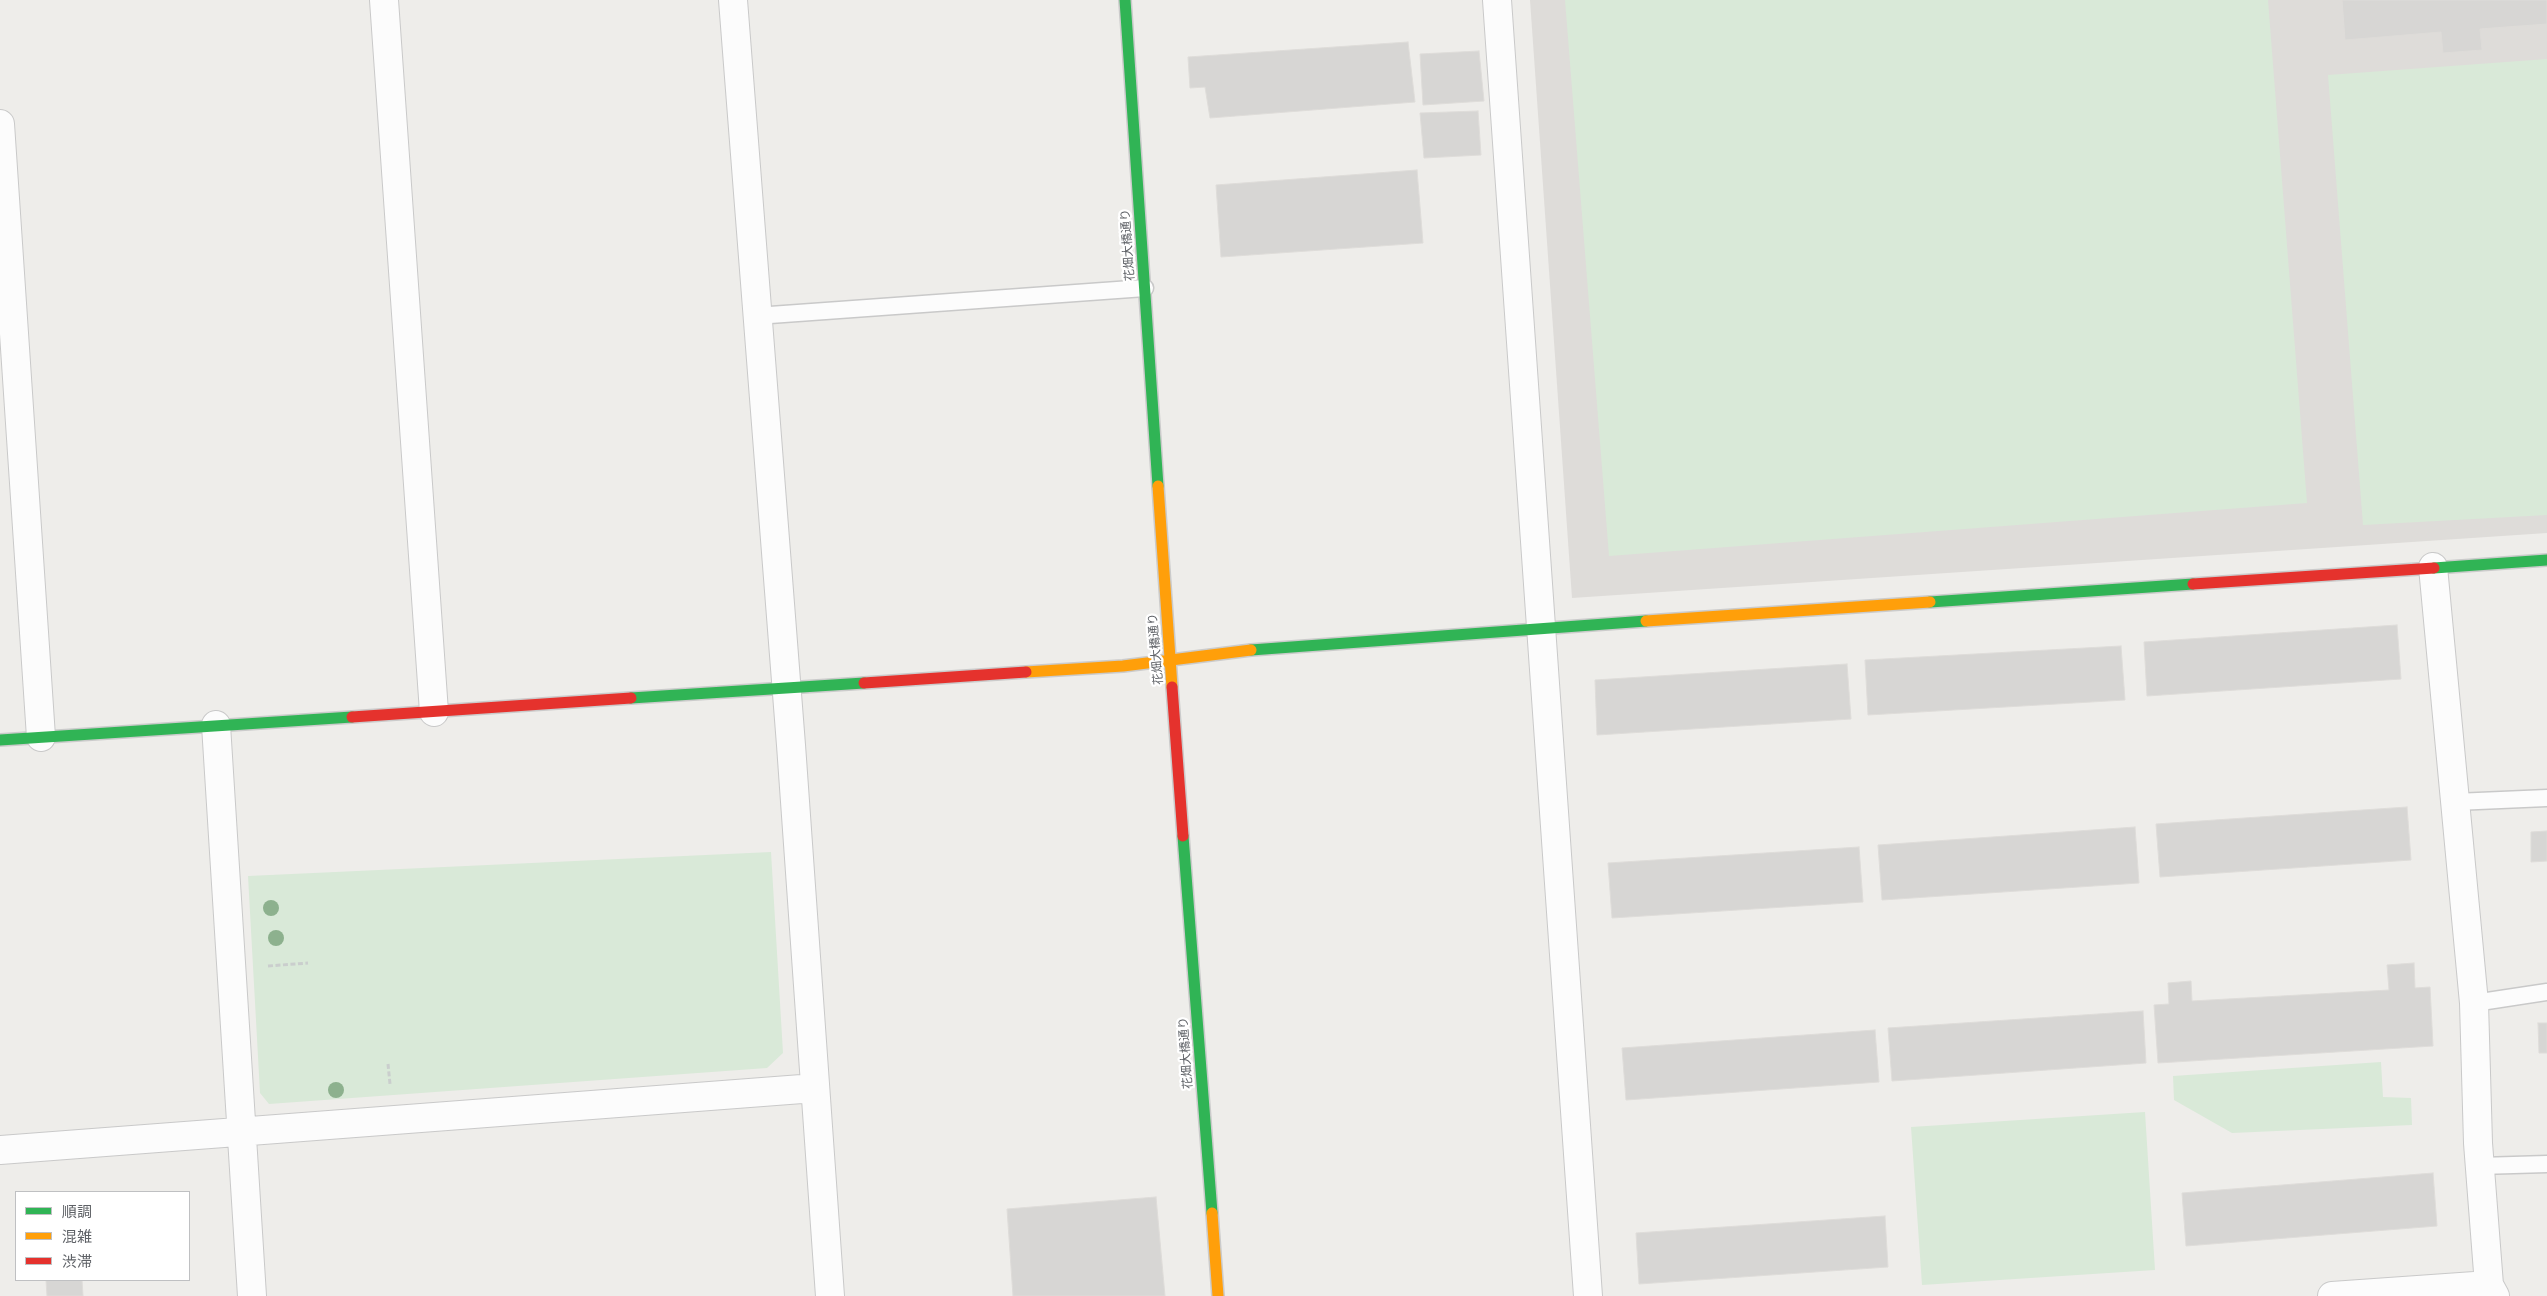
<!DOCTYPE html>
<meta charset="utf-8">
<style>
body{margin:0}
#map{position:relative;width:2547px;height:1296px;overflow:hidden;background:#eeedea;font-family:"Noto Sans","Noto Sans JP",sans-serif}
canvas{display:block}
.legend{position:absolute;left:15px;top:1191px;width:175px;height:90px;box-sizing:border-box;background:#fff;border:1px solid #bfc0c2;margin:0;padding:6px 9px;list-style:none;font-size:15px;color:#5f6267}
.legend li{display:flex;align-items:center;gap:10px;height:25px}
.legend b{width:25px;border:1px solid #bfc0c2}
</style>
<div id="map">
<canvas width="2547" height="1296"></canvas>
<ul class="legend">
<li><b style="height:6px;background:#30b455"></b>順調</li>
<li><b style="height:6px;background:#ff9f0a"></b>混雑</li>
<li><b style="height:6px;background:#e5322d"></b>渋滞</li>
</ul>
</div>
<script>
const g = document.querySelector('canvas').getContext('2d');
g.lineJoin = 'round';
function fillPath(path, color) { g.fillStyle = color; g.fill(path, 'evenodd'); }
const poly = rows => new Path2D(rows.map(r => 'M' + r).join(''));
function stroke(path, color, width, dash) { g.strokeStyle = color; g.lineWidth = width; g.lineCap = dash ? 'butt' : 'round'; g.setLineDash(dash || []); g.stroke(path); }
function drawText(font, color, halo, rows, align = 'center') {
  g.font = font + ' "Noto Sans","Noto Sans JP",sans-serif'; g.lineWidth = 4.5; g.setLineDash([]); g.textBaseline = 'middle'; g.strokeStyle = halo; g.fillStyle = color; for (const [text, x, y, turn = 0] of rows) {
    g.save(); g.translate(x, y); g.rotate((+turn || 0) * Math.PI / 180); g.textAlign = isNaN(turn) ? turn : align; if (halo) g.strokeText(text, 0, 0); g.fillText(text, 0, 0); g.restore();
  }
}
fillPath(poly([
 [1530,0,2547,0,2547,533,1572,598]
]), '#dedcd9');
fillPath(poly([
 [1565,0,2268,0,2307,503,1609,556],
 [2547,59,2547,515,2363,525,2328,75],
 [771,852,783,1053,767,1068,269,1104,260,1093,248,876],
 [2381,1062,2383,1097,2411,1098,2412,1125,2232,1133,2174,1100,2173,1076],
 [2145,1112,2155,1270,1922,1285,1911,1127]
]), '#d9e9d8');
const building = poly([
 [2342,0,2547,0,2547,24,2480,29,2482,50,2443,53,2441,32,2345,40,2342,0],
 [1408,42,1415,102,1210,118,1205,87,1190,88,1188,57,1408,42],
 [1479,51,1484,101,1423,105,1420,54,1479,51],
 [1478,111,1481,155,1424,158,1420,113,1478,111],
 [1417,170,1423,243,1221,257,1216,185,1417,170],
 [2397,625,2401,679,2147,696,2144,642,2397,625],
 [2121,646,2125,700,1868,715,1865,660,2121,646],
 [1847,664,1851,719,1597,735,1595,680,1847,664],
 [2407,807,2411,860,2160,877,2156,824,2407,807],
 [2135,827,2139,883,1882,900,1878,845,2135,827],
 [2547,831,2547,861,2531,862,2531,832,2547,831],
 [1859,847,1863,902,1612,918,1608,863,1859,847],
 [2414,963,2415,988,2430,987,2433,1046,2158,1063,2154,1005,2169,1004,2168,983,2191,981,2192,1001,2389,990,2387,965,2414,963],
 [2143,1011,2146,1063,1892,1081,1888,1028,2143,1011],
 [2538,1023,2547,1023,2547,1053,2539,1053,2538,1023],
 [1875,1030,1879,1082,1626,1100,1622,1048,1875,1030],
 [2433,1173,2437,1226,2186,1246,2182,1193,2433,1173],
 [1156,1197,1165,1296,1013,1296,1007,1209,1156,1197],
 [1885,1216,1888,1267,1639,1284,1636,1233,1885,1216],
 [46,1280,82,1280,83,1296,47,1296,46,1280]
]);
fillPath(building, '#d7d6d4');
stroke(building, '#dedcd9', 1);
const lane = poly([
 [756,316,1145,288],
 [2455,802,2547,798],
 [2474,1003,2547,992],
 [2480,1166,2547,1164]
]);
const street = poly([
 [384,0,434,712],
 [733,0,791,745,830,1296],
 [1497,0,1588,1296],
 [0,124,41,737],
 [2433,567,2474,1003,2478,1143,2489,1285,2495,1296],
 [216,725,252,1296],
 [0,1150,815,1088],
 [2332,1296,2489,1285]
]);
const fast = poly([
 [1125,0,1158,486],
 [2434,568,2547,560],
 [1930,602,2193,584],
 [1251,650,1646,621],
 [631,698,864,683],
 [0,740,352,717],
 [1183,836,1212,1213]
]);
const slow = poly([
 [1158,486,1172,687],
 [1646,621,1930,602],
 [1026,672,1123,666,1251,650],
 [1212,1213,1218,1296]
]);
const jam = poly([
 [2193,584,2434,568],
 [864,683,1026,672],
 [1172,687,1183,836],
 [352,717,631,698]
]);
stroke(lane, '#c9c9c9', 19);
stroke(street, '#c9c9c9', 30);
stroke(fast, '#cbcbcb', 14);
stroke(slow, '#cbcbcb', 14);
stroke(jam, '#cbcbcb', 14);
stroke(poly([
 [268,966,308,963],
 [388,1064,390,1084]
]), '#cacecd', 3, [5, 2.5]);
stroke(lane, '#fcfcfc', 16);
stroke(street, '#fcfcfc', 28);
stroke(fast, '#30b455', 11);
stroke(slow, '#ff9f0a', 11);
stroke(jam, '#e5322d', 11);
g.fillStyle = '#8db18e';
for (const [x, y] of [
 [271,908],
 [276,938],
 [336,1090]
]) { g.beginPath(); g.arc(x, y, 8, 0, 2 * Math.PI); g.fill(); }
drawText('12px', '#5f6267', '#fff', [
 ["花畑大橋通り",1128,245,-94],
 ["花畑大橋通り",1156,649,-95],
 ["花畑大橋通り",1186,1053,-94]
]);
</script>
